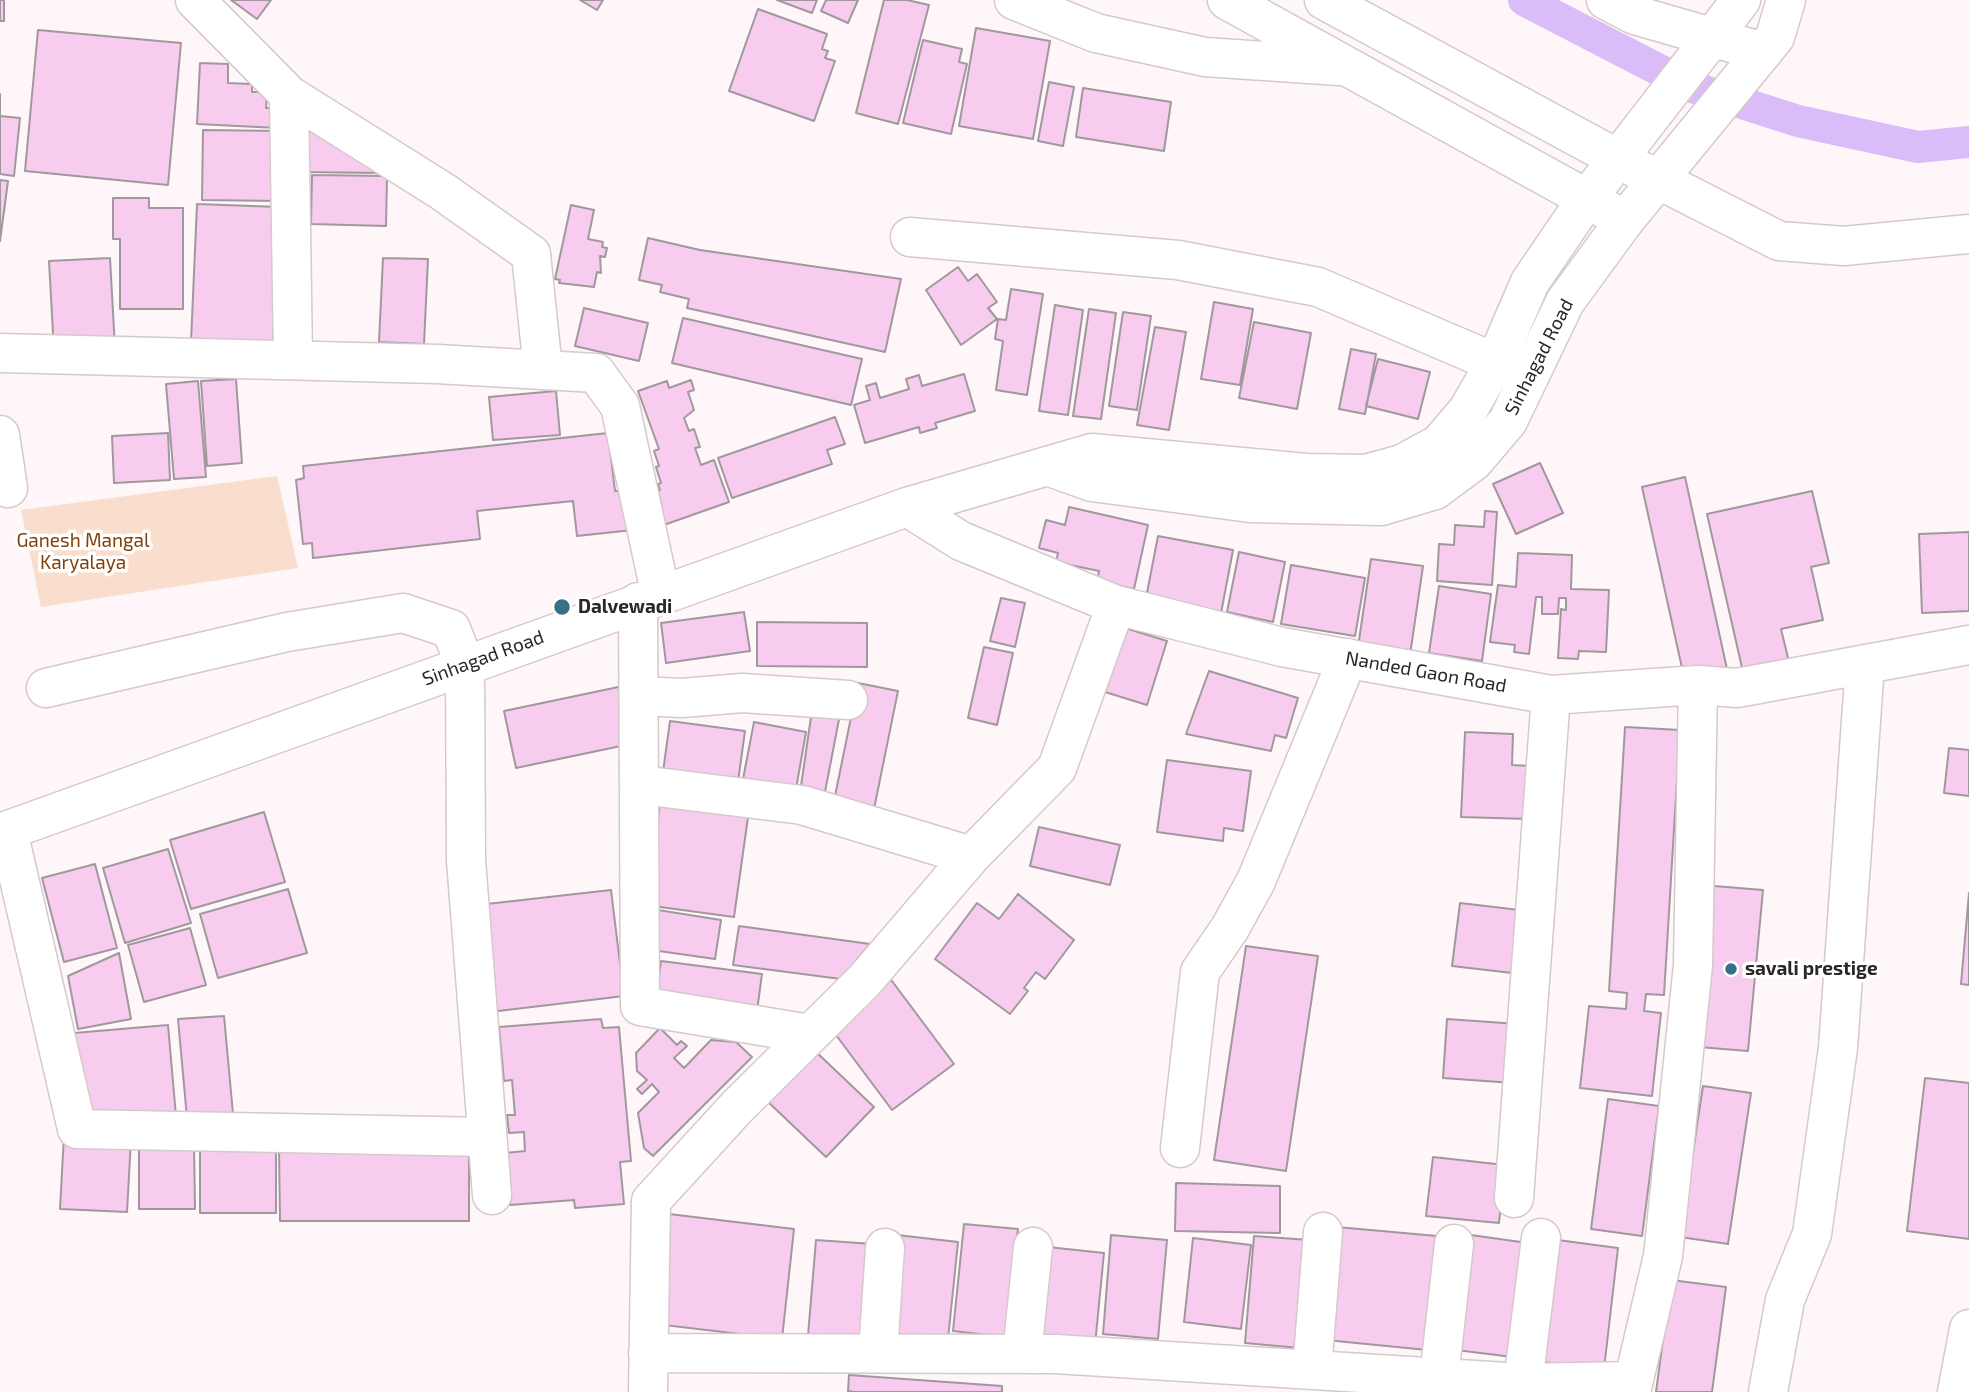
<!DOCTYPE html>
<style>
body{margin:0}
canvas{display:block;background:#fef6f8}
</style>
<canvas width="1969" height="1392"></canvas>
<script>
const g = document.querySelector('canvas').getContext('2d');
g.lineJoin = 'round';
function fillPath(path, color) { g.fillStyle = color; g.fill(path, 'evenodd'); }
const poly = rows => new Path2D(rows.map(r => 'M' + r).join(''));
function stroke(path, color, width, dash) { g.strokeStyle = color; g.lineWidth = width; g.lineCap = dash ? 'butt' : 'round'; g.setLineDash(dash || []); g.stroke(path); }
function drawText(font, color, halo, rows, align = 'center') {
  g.font = font + ' "Exo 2",sans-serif'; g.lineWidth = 7; g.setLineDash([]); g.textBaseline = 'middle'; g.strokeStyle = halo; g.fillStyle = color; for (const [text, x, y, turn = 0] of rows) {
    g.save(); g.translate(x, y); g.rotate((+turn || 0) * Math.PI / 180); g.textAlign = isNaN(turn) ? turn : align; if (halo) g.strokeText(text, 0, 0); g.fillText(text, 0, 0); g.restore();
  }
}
fillPath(poly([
 [277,476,298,568,41,607,21,510]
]), '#f9ddcd');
stroke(poly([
 [1524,0,1692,87,1798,121,1918,147,1969,142]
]), '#dabdf8', 32);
const building = poly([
 [0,0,4,0,4,21,0,21,0,0],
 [231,0,271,0,257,19,231,0],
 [580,0,603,0,597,10,580,0],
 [777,0,817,0,812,13,777,0],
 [826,0,858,0,848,23,821,11,826,0],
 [884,0,907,0,929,5,898,124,856,113,884,0],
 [758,9,827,34,822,49,828,51,825,58,835,61,814,121,729,91,758,9],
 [976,28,1050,41,1033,139,959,126,976,28],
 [38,30,181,43,168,185,25,171,38,30],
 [923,40,962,49,959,62,967,64,951,134,903,123,923,40],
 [200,63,228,64,228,83,252,84,252,92,267,92,266,108,279,108,278,128,197,124,200,63],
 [1049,82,1074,87,1063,146,1038,141,1049,82],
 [1083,88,1171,102,1164,151,1076,137,1083,88],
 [0,94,0,116,20,118,14,176,0,174,0,94],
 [299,125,384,173,298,172,299,125],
 [203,130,281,131,280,201,202,200,203,130],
 [312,175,387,176,386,226,311,224,312,175],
 [0,180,8,181,0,241,0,180],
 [113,198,149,198,149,208,183,208,183,309,120,309,120,239,113,239,113,198],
 [197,204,279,207,273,346,191,342,197,204],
 [571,205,594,210,588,239,603,242,602,247,607,248,605,257,600,256,601,273,597,272,594,287,559,283,560,280,555,279,571,205],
 [648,238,700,250,901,279,885,352,687,308,689,299,660,292,662,285,639,280,648,238],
 [110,258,115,348,54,351,49,261,110,258],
 [383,258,428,259,424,344,379,342,383,258],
 [958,267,968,281,977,274,997,302,988,308,997,319,961,345,926,290,958,267],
 [1011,289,1043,294,1027,395,996,390,1003,341,995,339,998,319,1006,320,1011,289],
 [1214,302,1253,309,1240,385,1201,379,1214,302],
 [1055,305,1083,310,1068,415,1039,411,1055,305],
 [584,308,648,323,639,361,575,346,584,308],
 [1089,309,1116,313,1101,419,1073,416,1089,309],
 [1123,312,1151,316,1137,410,1109,406,1123,312],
 [683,318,862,359,851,405,672,363,683,318],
 [1254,322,1311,333,1297,409,1239,398,1254,322],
 [1155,327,1186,332,1169,430,1137,425,1155,327],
 [1351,349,1376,354,1365,414,1339,409,1351,349],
 [1378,359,1430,372,1418,419,1366,406,1378,359],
 [964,374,975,411,935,423,937,428,920,433,919,427,865,443,854,405,870,400,866,386,876,383,880,398,909,389,906,379,919,375,922,386,964,374],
 [236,379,242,463,207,466,201,381,236,379],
 [691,380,694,390,688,392,694,410,684,418,689,431,694,429,700,447,695,448,701,465,714,460,729,502,661,526,654,505,661,502,657,492,660,490,658,484,661,483,656,467,659,466,654,451,659,449,638,391,667,381,669,388,691,380],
 [198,381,206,477,174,479,166,384,198,381],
 [556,391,560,435,493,440,489,397,556,391],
 [835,417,845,444,827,450,832,464,732,498,718,458,835,417],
 [168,433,170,480,114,483,112,436,168,433],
 [608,433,615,491,628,490,633,530,577,536,573,501,477,511,480,539,313,558,312,543,303,544,296,480,304,478,303,466,608,433],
 [1540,463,1563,513,1516,534,1493,484,1540,463],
 [1685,477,1727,669,1684,677,1642,487,1685,477],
 [1812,491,1829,563,1811,567,1823,620,1781,629,1789,662,1743,672,1707,514,1812,491],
 [1069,507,1148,525,1134,589,1097,582,1099,571,1056,562,1058,553,1039,548,1046,520,1065,525,1069,507],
 [1485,511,1497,512,1492,585,1437,581,1439,544,1454,545,1455,525,1484,527,1485,511],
 [1969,532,1969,611,1922,613,1919,534,1969,532],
 [1158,536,1233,550,1221,613,1146,598,1158,536],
 [1239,552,1285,562,1273,622,1227,612,1239,552],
 [1518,553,1572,555,1571,589,1609,590,1606,652,1579,651,1578,659,1558,658,1561,609,1566,610,1566,598,1559,598,1558,614,1542,614,1542,597,1536,597,1529,654,1514,652,1515,645,1490,642,1498,585,1516,587,1518,553],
 [1371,559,1423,566,1410,655,1358,647,1371,559],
 [1291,565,1365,578,1355,636,1281,624,1291,565],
 [1439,586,1491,594,1482,661,1429,653,1439,586],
 [1001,598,1025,603,1015,647,990,641,1001,598],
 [744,612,750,651,666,663,661,623,744,612],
 [757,622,867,623,867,667,757,666,757,622],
 [1125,628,1167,641,1147,705,1105,692,1125,628],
 [984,647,1013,653,997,725,968,718,984,647],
 [1209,671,1298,698,1286,738,1275,735,1271,751,1186,734,1209,671],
 [858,683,898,691,874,809,834,801,858,683],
 [628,685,640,742,516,768,504,711,628,685],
 [813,703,841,709,824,797,800,793,813,703],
 [670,721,745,731,738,782,663,772,670,721],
 [754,722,806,732,796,789,743,779,754,722],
 [1625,727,1680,730,1664,995,1646,994,1644,1011,1661,1013,1652,1096,1580,1088,1589,1006,1626,1009,1627,993,1609,991,1625,727],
 [1465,732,1513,734,1512,765,1531,766,1528,819,1461,817,1465,732],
 [1949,748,1969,750,1969,796,1944,793,1949,748],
 [1167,760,1251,771,1243,831,1224,828,1223,841,1157,832,1167,760],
 [661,797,749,810,734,917,645,905,661,797],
 [264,812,285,882,191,909,170,840,264,812],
 [1039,827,1120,845,1110,885,1030,866,1039,827],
 [168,849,191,923,125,943,103,868,168,849],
 [95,864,117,948,64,962,42,878,95,864],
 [1714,886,1763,890,1748,1051,1699,1047,1714,886],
 [288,889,307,953,218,978,200,914,288,889],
 [611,890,624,996,490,1012,478,905,611,890],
 [1969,893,1969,985,1961,984,1969,893],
 [1018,894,1074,940,1045,979,1036,972,1024,988,1028,991,1010,1014,935,959,977,903,999,919,1018,894],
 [1460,903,1528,911,1521,974,1452,966,1460,903],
 [658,910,721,920,715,959,652,950,658,910],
 [739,926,870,944,841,979,733,965,739,926],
 [190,928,206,985,144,1002,128,945,190,928],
 [1246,946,1318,956,1286,1171,1214,1160,1246,946],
 [119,953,131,1019,78,1029,68,976,119,953],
 [661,961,762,974,757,1011,656,998,661,961],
 [889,977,954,1064,892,1110,827,1023,889,977],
 [224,1016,233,1114,187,1118,178,1019,224,1016],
 [601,1019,603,1028,619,1027,631,1161,620,1162,624,1204,575,1208,574,1200,510,1205,505,1153,525,1151,524,1132,509,1133,507,1115,515,1115,512,1080,504,1081,499,1027,601,1019],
 [1447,1019,1518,1024,1513,1083,1443,1078,1447,1019],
 [168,1025,176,1116,82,1124,74,1033,168,1025],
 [660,1028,677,1045,681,1041,687,1046,674,1058,684,1068,711,1040,736,1042,752,1057,653,1156,644,1148,638,1113,659,1092,652,1084,642,1094,637,1089,647,1080,637,1071,636,1053,660,1028],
 [813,1049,874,1107,826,1157,765,1099,813,1049],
 [1925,1078,1969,1083,1969,1239,1907,1231,1925,1078],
 [1703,1086,1751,1093,1728,1244,1680,1237,1703,1086],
 [1608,1099,1659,1106,1642,1236,1591,1229,1608,1099],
 [64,1135,131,1139,127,1212,60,1209,64,1135],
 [139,1145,194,1145,195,1209,139,1209,139,1145],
 [200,1148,276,1149,276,1213,200,1213,200,1148],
 [279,1148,469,1148,469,1221,280,1221,279,1148],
 [1433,1157,1505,1165,1499,1223,1426,1216,1433,1157],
 [1176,1183,1280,1186,1280,1233,1175,1231,1176,1183],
 [669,1214,794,1229,782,1339,656,1324,669,1214],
 [964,1224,1018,1229,1006,1337,953,1331,964,1224],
 [1337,1227,1437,1236,1427,1350,1326,1340,1337,1227],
 [897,1235,958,1242,948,1339,887,1333,897,1235],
 [1111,1235,1167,1240,1158,1339,1103,1334,1111,1235],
 [1471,1235,1535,1244,1521,1358,1456,1350,1471,1235],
 [1254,1236,1309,1240,1299,1348,1245,1343,1254,1236],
 [1193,1238,1251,1245,1241,1329,1184,1322,1193,1238],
 [1550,1239,1618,1248,1604,1369,1534,1361,1550,1239],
 [816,1240,873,1244,865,1340,808,1335,816,1240],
 [1048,1247,1104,1253,1095,1345,1038,1339,1048,1247],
 [1671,1280,1726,1287,1712,1392,1656,1392,1671,1280],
 [849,1375,1002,1386,1002,1392,855,1392,848,1391,849,1375]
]);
fillPath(building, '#f7ccee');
stroke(building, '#a1989e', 2);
const minor = poly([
 [195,0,289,95,293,360],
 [1014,0,1096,33,1205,57,1339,66],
 [1227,0,1625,220],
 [1324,0,1618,159,1779,241,1844,246,1969,234],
 [1606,0,1635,15,1763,52],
 [289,95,442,191,531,254,543,370],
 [910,237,1178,260,1318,287,1526,376],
 [0,353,437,364,596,373,620,406,661,596],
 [0,435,8,488],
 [907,507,961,541,1116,605,1282,647,1551,695,1698,685,1737,688,1969,645],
 [638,602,640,1006,810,1034],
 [46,688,287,632,403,613,451,629,465,665,466,860,492,1195],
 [640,696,682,698,742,693,848,700],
 [641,785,802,805,971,856],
 [8,831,77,1129,487,1137],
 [1180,1148,1200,972,1230,928,1256,881,1348,658],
 [1514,1198,1551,695],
 [648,1353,1055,1354,1523,1383,1632,1381],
 [878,1353,885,1248],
 [1022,1354,1033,1247],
 [1312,1370,1323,1232],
 [1439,1378,1454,1244],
 [1523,1383,1541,1238],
 [648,1392,651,1201,737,1107,864,981,971,856,1057,768,1116,605],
 [1631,1392,1663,1256,1693,965,1698,685],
 [1768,1392,1785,1300,1812,1234,1838,1048,1865,664],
 [1957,1392,1969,1329]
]);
const major = poly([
 [1050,467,1092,482,1250,503,1381,506,1435,490,1474,461,1508,421,1565,302,1625,220,1775,37,1786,0],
 [0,833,907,507,1092,453,1306,473,1365,474,1402,464,1439,444,1468,410,1495,363,1530,282,1586,200,1741,0]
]);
stroke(minor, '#d5c9cc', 41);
stroke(major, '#d5c9cc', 41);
stroke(minor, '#fff', 38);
stroke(major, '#fff', 38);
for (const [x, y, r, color] of [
 [562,607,9,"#367089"],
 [1731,969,7,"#367089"]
]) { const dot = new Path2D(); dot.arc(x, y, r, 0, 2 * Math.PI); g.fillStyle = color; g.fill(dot); stroke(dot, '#fff', 2.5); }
drawText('19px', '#2b2628', '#fff', [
 ["Sinhagad Road",1539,357,-63],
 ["Sinhagad Road",483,658,-20],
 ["Nanded Gaon Road",1426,672,10]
]);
drawText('19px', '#823f06', '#fff', [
 ["Ganesh Mangal",83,541],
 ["Karyalaya",83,563]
]);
drawText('bold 19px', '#2b2628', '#fff', [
 ["Dalvewadi",578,607],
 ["savali prestige",1745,969]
], 'left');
</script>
